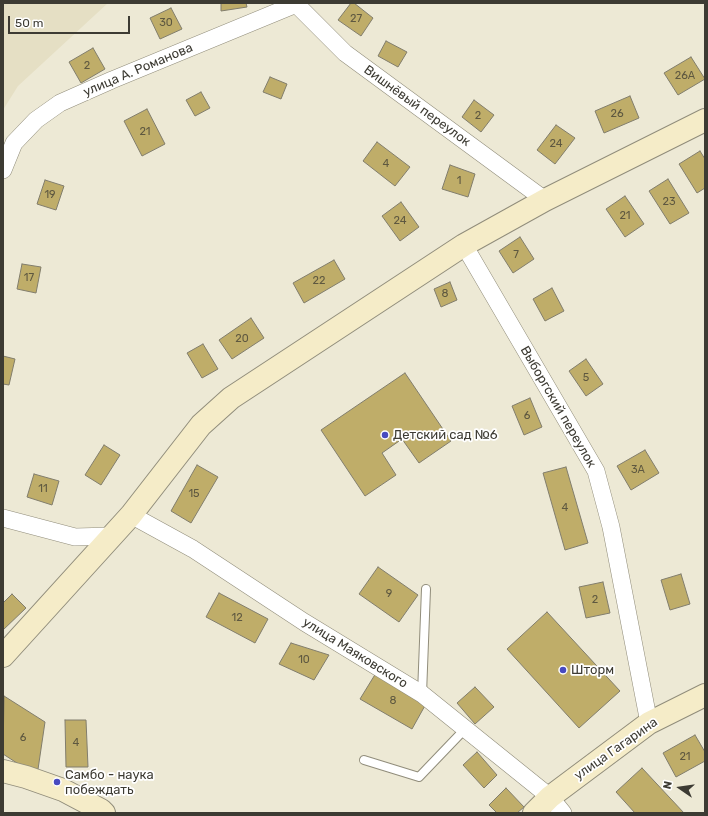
<!DOCTYPE html>
<meta charset="utf-8">
<style>
body{margin:0}
#map{position:relative;width:708px;height:816px;overflow:hidden;background:#ede9d5;font-family:Rubik,sans-serif}
canvas{display:block}
.frame{position:absolute;inset:0;border:4px solid #3d3b33;pointer-events:none}
.north{position:absolute;left:660px;top:768px;width:40px;height:40px;-webkit-text-stroke:3px #fff;paint-order:stroke;rotate:283deg;font-size:11px;font-weight:700;line-height:16px;text-align:center;color:#3d3b33}
.north::after{content:'';display:block;margin:auto;width:14px;height:18px;background:#3d3b33;clip-path:polygon(50% 0,100% 100%,50% 72%,0 100%)}
.scale{position:absolute;left:8px;top:16px;width:122px;height:18px;box-sizing:border-box;border:2px solid #3d3b33;border-top:0;padding-left:5px;font-size:12px;line-height:14px;white-space:nowrap;color:#3d3b33;-webkit-text-stroke:3px #fff;paint-order:stroke}
</style>
<div id="map">
<canvas width="708" height="816"></canvas>
<div class="frame"></div>
<div class="north">N</div>
<div class="scale">50 m</div>
</div>
<script>
const g = document.querySelector('canvas').getContext('2d');
g.lineJoin = 'round';
function fillPath(path, color) { g.fillStyle = color; g.fill(path, 'evenodd'); }
const poly = rows => new Path2D(rows.map(r => 'M' + r).join(''));
function stroke(path, color, width, dash) { g.strokeStyle = color; g.lineWidth = width; g.lineCap = dash ? 'butt' : 'round'; g.setLineDash(dash || []); g.stroke(path); }
function drawText(font, color, halo, rows, align = 'center') {
  g.font = font + ' Rubik,sans-serif'; g.lineWidth = 3.5; g.setLineDash([]); g.textBaseline = 'middle'; g.strokeStyle = halo; g.fillStyle = color; for (const [text, x, y, turn = 0] of rows) {
    g.save(); g.translate(x, y); g.rotate((+turn || 0) * Math.PI / 180); g.textAlign = isNaN(turn) ? turn : align; if (halo) g.strokeText(text, 0, 0); g.fillText(text, 0, 0); g.restore();
  }
}
fillPath(poly([
 [3,3,108,3,18,86,3,110]
]), '#e5dfc4');
const building = poly([
 [221,3,246,3,247,7,221,11,221,3],
 [351,3,354,3,373,18,361,36,338,20,351,3],
 [171,8,182,29,160,39,150,18,171,8],
 [386,41,407,52,398,67,378,56,386,41],
 [93,48,105,69,81,83,69,62,93,48],
 [691,57,705,79,678,95,664,73,691,57],
 [270,77,287,84,281,99,263,92,270,77],
 [201,92,210,108,195,116,186,100,201,92],
 [630,96,639,118,604,133,595,111,630,96],
 [474,100,494,115,481,132,462,117,474,100],
 [147,109,165,144,142,156,124,121,147,109],
 [556,125,575,138,555,164,537,150,556,125],
 [377,142,410,167,395,186,363,161,377,142],
 [700,151,705,159,705,188,697,193,679,164,700,151],
 [450,165,475,174,468,197,442,189,450,165],
 [668,179,689,213,670,224,649,191,668,179],
 [45,180,64,186,56,210,37,204,45,180],
 [625,196,644,224,625,237,606,209,625,196],
 [401,202,419,227,400,241,382,216,401,202],
 [520,237,534,259,513,273,499,251,520,237],
 [334,260,345,279,304,303,293,283,334,260],
 [22,264,41,267,36,293,17,289,22,264],
 [450,282,457,300,441,307,434,289,450,282],
 [552,288,564,311,545,321,533,299,552,288],
 [251,318,264,338,232,359,219,340,251,318],
 [203,344,218,369,202,378,187,353,203,344],
 [3,356,15,359,9,385,3,384,3,356],
 [586,359,603,384,586,396,569,371,586,359],
 [405,373,451,441,419,463,402,439,382,453,396,475,365,496,321,430,405,373],
 [530,398,542,427,524,435,512,406,530,398],
 [104,445,120,455,101,485,85,475,104,445],
 [645,450,659,473,631,490,617,466,645,450],
 [197,465,218,477,191,523,171,511,197,465],
 [566,467,588,543,565,550,543,473,566,467],
 [34,474,59,481,52,505,27,497,34,474],
 [378,567,418,595,399,622,359,594,378,567],
 [681,574,690,604,670,610,661,580,681,574],
 [603,582,610,613,586,618,579,587,603,582],
 [219,593,268,619,255,643,206,617,219,593],
 [12,594,26,608,3,630,3,603,12,594],
 [547,612,620,691,579,728,507,649,547,612],
 [291,643,329,655,314,680,279,664,291,643],
 [376,673,427,702,412,729,360,699,376,673],
 [475,687,494,707,475,724,457,703,475,687],
 [4,696,45,722,37,776,3,754,4,696],
 [65,720,86,720,88,767,66,767,65,720],
 [695,735,705,752,705,761,676,777,663,753,695,735],
 [477,752,497,775,484,788,463,765,477,752],
 [642,768,684,813,635,813,616,792,642,768],
 [506,788,524,807,517,813,497,813,489,805,506,788]
]);
fillPath(building, '#bfad69');
stroke(building, '#817d6c', 1);
const lane = poly([
 [422,694,426,589],
 [364,760,419,777,465,729]
]);
const street = poly([
 [296,4,345,53,545,200],
 [3,170,14,143,36,120,60,103,112,80,299,3],
 [464,245,596,471,611,527,649,723],
 [131,515,193,549,304,622,422,694,550,797,563,813],
 [3,518,75,537,111,536]
]);
const secondary = poly([
 [3,656,131,515,201,425,231,398,464,245,545,200,705,120],
 [3,771,26,777,63,790,101,810,104,813],
 [534,813,550,797,649,723,705,695]
]);
stroke(lane, '#918d7b', 10);
stroke(street, '#918d7b', 18);
stroke(secondary, '#918d7b', 24);
stroke(lane, '#fff', 8);
stroke(street, '#fff', 17);
stroke(secondary, '#f5ecc8', 22);
for (const [x, y, r, color] of [
 [385,435,4,"#484ac0"],
 [563,670,4,"#484ac0"],
 [57,782,4,"#484ac0"]
]) { const dot = new Path2D(); dot.arc(x, y, r, 0, 2 * Math.PI); g.fillStyle = color; g.fill(dot); stroke(dot, '#fff', 1.5); }
drawText('11px', '#5e5840', null, [
 ["27",356,19],
 ["30",166,23],
 ["2",87,66],
 ["26А",685,76],
 ["26",617,114],
 ["2",478,116],
 ["21",145,132],
 ["24",556,144],
 ["4",386,164],
 ["1",459,181],
 ["19",50,195],
 ["23",669,202],
 ["21",625,216],
 ["24",400,221],
 ["7",516,255],
 ["17",29,278],
 ["22",319,281],
 ["8",445,294],
 ["20",242,339],
 ["5",586,378],
 ["6",527,416],
 ["3А",638,470],
 ["11",43,489],
 ["15",194,494],
 ["4",565,508],
 ["9",389,594],
 ["2",595,600],
 ["12",237,618],
 ["10",304,660],
 ["8",393,701],
 ["6",23,738],
 ["4",76,743],
 ["21",685,757]
]);
drawText('13px', '#3d3b33', '#fff', [
 ["улица А. Романова",138,70,-23],
 ["Вишнёвый переулок",417,106,36],
 ["Выборгский переулок",558,407,60],
 ["улица Маяковского",355,653,32],
 ["улица Гагарина",616,749,-35]
]);
drawText('13px', '#3d3b33', '#fff', [
 ["Детский сад №6",393,435],
 ["Шторм",571,670],
 ["Самбо - наука",65,775],
 ["побеждать",65,790]
], 'left');
</script>
